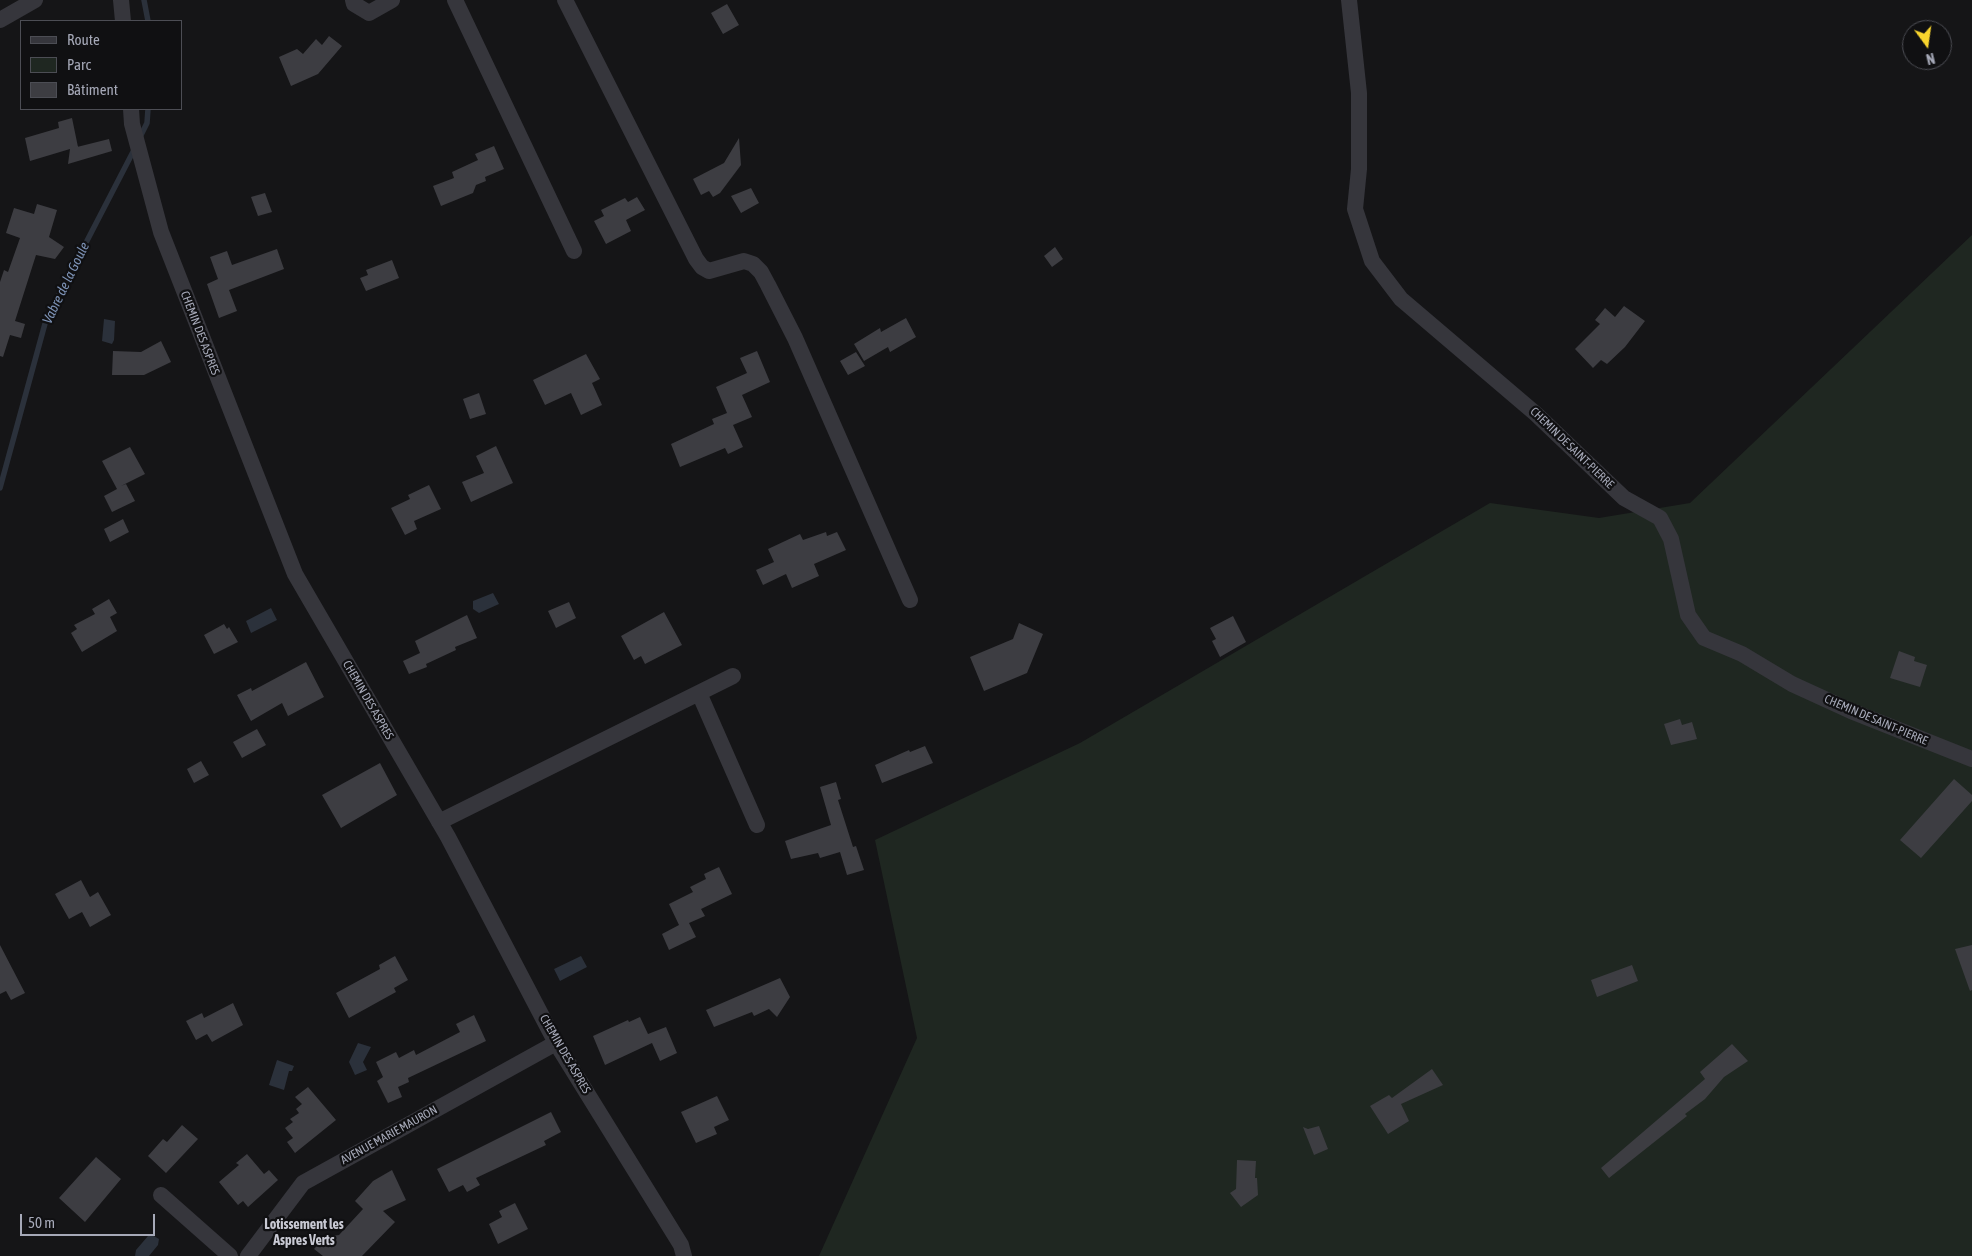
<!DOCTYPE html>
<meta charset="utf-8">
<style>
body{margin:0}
#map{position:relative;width:1972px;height:1256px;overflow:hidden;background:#151517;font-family:"Asap Condensed",sans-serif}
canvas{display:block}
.legend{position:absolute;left:20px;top:20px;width:162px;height:90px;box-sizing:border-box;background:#101012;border:1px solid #4c4d54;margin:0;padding:6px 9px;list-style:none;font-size:15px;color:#a6a9b8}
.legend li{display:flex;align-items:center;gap:10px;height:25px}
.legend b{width:25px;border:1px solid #4c4d54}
.north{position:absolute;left:1902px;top:20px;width:50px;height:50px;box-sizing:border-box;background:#101012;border:1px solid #4c4d54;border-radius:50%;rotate:166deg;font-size:14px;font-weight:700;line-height:20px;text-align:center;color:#a6a9b8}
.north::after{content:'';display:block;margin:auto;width:18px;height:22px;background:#f8d42d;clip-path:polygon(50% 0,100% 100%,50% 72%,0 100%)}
.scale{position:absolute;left:20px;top:1214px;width:135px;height:22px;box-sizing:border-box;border:2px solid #a6a9b8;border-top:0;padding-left:6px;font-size:15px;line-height:18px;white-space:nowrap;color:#a6a9b8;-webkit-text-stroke:4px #101012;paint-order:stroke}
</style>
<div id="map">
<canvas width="1972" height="1256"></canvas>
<ul class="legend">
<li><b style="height:6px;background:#36363c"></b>Route</li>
<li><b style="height:14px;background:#1f2721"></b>Parc</li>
<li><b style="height:14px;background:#3d3d42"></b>Bâtiment</li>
</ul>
<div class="north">N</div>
<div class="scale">50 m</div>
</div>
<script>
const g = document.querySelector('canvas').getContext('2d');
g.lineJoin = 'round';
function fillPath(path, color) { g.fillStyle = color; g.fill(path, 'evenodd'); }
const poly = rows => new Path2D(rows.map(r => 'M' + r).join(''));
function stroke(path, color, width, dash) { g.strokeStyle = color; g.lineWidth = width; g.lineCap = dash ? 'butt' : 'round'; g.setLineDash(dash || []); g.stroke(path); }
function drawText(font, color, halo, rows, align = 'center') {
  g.font = font + ' "Asap Condensed",sans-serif'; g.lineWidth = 4.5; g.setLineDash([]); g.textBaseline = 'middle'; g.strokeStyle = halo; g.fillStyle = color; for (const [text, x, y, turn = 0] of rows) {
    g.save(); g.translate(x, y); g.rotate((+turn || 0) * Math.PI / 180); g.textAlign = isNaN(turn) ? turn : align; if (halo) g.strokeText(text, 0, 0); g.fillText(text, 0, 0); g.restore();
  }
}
fillPath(poly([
 [1972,235,1972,1256,819,1256,917,1038,875,840,1080,743,1490,503,1599,518,1690,503]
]), '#1f2721');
fillPath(poly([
 [104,319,115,321,114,340,112,344,102,341],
 [493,593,499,604,479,613,473,609,473,601],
 [271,608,277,620,251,633,246,621],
 [581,956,587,967,560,981,554,969],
 [358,1043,371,1047,363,1062,367,1070,355,1075,349,1062],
 [277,1060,294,1066,292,1071,289,1071,284,1090,269,1085],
 [152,1235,159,1239,158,1245,149,1256,135,1256,136,1250,148,1236]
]), '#2b313b');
stroke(poly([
 [144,0,148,21],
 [140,137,147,123,148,109],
 [0,488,46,320,135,148]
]), '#2b313b', 5.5);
fillPath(poly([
 [727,4,739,25,723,34,711,13],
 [329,36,342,46,318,74,291,86,279,57,297,49,303,54,316,39,322,45],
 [72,118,78,147,77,147,109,139,112,151,68,164,70,149,30,161,25,138,59,128,58,122],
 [739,138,741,165,720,193,713,197,709,191,701,195,693,179,724,163],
 [494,146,504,169,485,177,486,181,476,185,473,193,441,206,433,186,454,178,452,172,478,160,475,154],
 [751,188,759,203,741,213,731,196],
 [265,193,272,212,258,216,251,197],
 [637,197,645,210,626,220,631,231,606,244,594,221,604,216,601,210,625,198,628,202],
 [37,204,57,210,49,237,64,247,55,259,36,255,15,321,25,324,21,338,10,335,3,357,0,356,0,282,4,270,8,272,20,238,6,233,14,208,34,214],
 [1055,247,1063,259,1052,267,1044,256],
 [277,249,284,269,229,290,237,311,219,318,207,284,218,279,210,257,227,251,232,265],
 [392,260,399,278,366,291,360,278,368,275,366,270],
 [1624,306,1645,321,1625,347,1607,364,1601,360,1593,368,1575,349,1600,324,1595,320,1605,308,1615,317],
 [906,318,916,337,890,352,888,347,864,361,854,344,880,328,881,332],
 [161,341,171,362,144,375,112,375,113,351,141,352],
 [757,351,770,382,742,395,752,417,733,425,743,447,728,454,725,448,680,467,671,444,714,424,712,419,727,413,716,387,747,373,740,358],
 [856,352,865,366,848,375,840,361],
 [586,354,600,379,592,383,602,405,581,415,571,393,545,405,533,380],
 [479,393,486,414,470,419,463,399],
 [496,446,513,483,471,502,462,482,484,473,476,456],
 [130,447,145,474,121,486,126,484,135,501,112,512,104,496,117,489,102,461],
 [429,485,441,509,414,521,417,529,405,535,391,508,410,499,408,495],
 [123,519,129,532,110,542,104,529],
 [826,532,827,536,837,532,846,550,814,564,819,576,792,588,786,574,763,585,756,570,774,562,768,549,800,534,803,540],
 [109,599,117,613,110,617,117,631,82,652,71,633,77,629,74,625,95,614,92,609],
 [569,602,576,618,556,628,548,611],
 [664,612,682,645,645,664,641,656,634,660,621,636],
 [467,615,477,638,455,647,456,650,426,664,427,667,409,674,403,661,420,653,415,641],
 [1233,616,1246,642,1220,657,1212,641,1216,639,1210,628],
 [1019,623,1043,634,1027,673,984,691,970,657,1013,639],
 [224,624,227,629,229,627,238,642,214,654,204,635],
 [1899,651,1915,657,1914,661,1927,665,1920,687,1890,678],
 [306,662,324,697,288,716,282,703,251,721,237,695,251,688,252,691],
 [1680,719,1682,725,1692,722,1697,739,1671,745,1664,724],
 [257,729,266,745,242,758,233,742],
 [925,746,933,763,882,783,875,765,909,750,910,752],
 [201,761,209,775,194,783,187,769],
 [380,763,397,795,341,828,322,795],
 [1954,779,1972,795,1972,801,1921,858,1900,840],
 [836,782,841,799,838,800,853,847,856,846,864,870,847,875,840,852,820,858,818,853,791,859,785,841,831,825,820,787],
 [719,867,732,894,701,909,705,916,689,923,696,937,669,950,662,934,679,925,669,904,693,892,690,887,706,879,704,874],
 [81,880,90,897,98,892,111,915,90,927,82,912,69,919,55,894],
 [0,945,25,993,11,1000,6,991,0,994],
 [1972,945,1972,990,1970,991,1955,949],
 [395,956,408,980,394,988,396,992,349,1018,336,993,380,969,379,965],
 [1632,965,1638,981,1597,997,1591,980],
 [780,978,790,997,777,1017,769,1009,754,1016,752,1012,714,1027,706,1010],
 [233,1003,243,1025,212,1042,207,1034,196,1040,186,1021,202,1013,204,1018],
 [474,1015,486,1041,408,1078,409,1082,398,1087,402,1097,388,1103,377,1081,383,1077,376,1062,396,1052,399,1058,414,1050,416,1055,460,1032,456,1024],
 [640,1017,648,1034,666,1027,677,1053,660,1061,652,1043,605,1065,593,1036,628,1020,629,1022],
 [1732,1044,1748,1061,1724,1077,1705,1099,1685,1114,1687,1116,1609,1178,1601,1168,1705,1079,1700,1072],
 [1432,1069,1443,1085,1401,1104,1409,1121,1388,1134,1370,1106,1389,1095,1392,1098],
 [308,1087,336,1120,295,1153,287,1142,293,1138,285,1128,293,1122,290,1119,299,1113,296,1109,302,1104,295,1097],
 [717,1096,729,1120,714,1127,717,1134,696,1143,681,1112],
 [551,1112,561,1132,544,1141,546,1145,476,1178,480,1185,467,1192,463,1185,449,1192,437,1169],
 [182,1125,198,1139,166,1173,148,1156,163,1139,167,1142],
 [1319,1126,1328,1149,1314,1155,1303,1127,1308,1129],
 [247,1154,264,1174,269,1170,278,1180,248,1207,243,1201,238,1205,219,1182,239,1165,236,1163],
 [96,1157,121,1179,85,1222,59,1198],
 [1237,1160,1256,1161,1255,1178,1257,1178,1258,1195,1241,1207,1230,1193,1236,1189],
 [392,1170,406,1200,383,1211,395,1222,362,1256,323,1256,314,1249,325,1237,339,1235,363,1209,355,1201,373,1181],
 [515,1203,528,1229,498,1244,489,1224,502,1217,499,1211]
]), '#3d3d42');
stroke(poly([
 [121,0,123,21],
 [353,0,354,4,369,13,392,0],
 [455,0,574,251],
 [565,0,696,259,702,267,709,271,744,261,753,264,761,272,768,285,795,338,910,600],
 [1349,0,1359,93,1359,169,1355,209,1372,261,1401,299,1536,414,1624,498,1660,518,1671,539,1688,615,1704,638,1742,654,1792,684,1851,711,1972,759],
 [0,20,35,0],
 [131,109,132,124,161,232,295,574,448,837,556,1043,681,1245,684,1256],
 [699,693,757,825],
 [439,822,733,676],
 [161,1195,230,1256],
 [248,1256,303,1183,556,1043]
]), '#36363c', 16);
drawText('12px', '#a6a9b8', '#101012', [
 ["CHEMIN DES ASPRES",200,333,69],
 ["CHEMIN DE SAINT-PIERRE",1572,448,44],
 ["CHEMIN DES ASPRES",368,700,60],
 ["CHEMIN DE SAINT-PIERRE",1876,720,23],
 ["CHEMIN DES ASPRES",565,1054,60],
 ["AVENUE MARIE MAURON",389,1135,-29]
]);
drawText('italic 14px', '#7c91b4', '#101012', [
 ["Vabre de la Goule",66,283,-64]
]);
drawText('bold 14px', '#c8c9d3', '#101012', [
 ["Lotissement les",304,1225],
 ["Aspres Verts",304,1241]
]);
</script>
